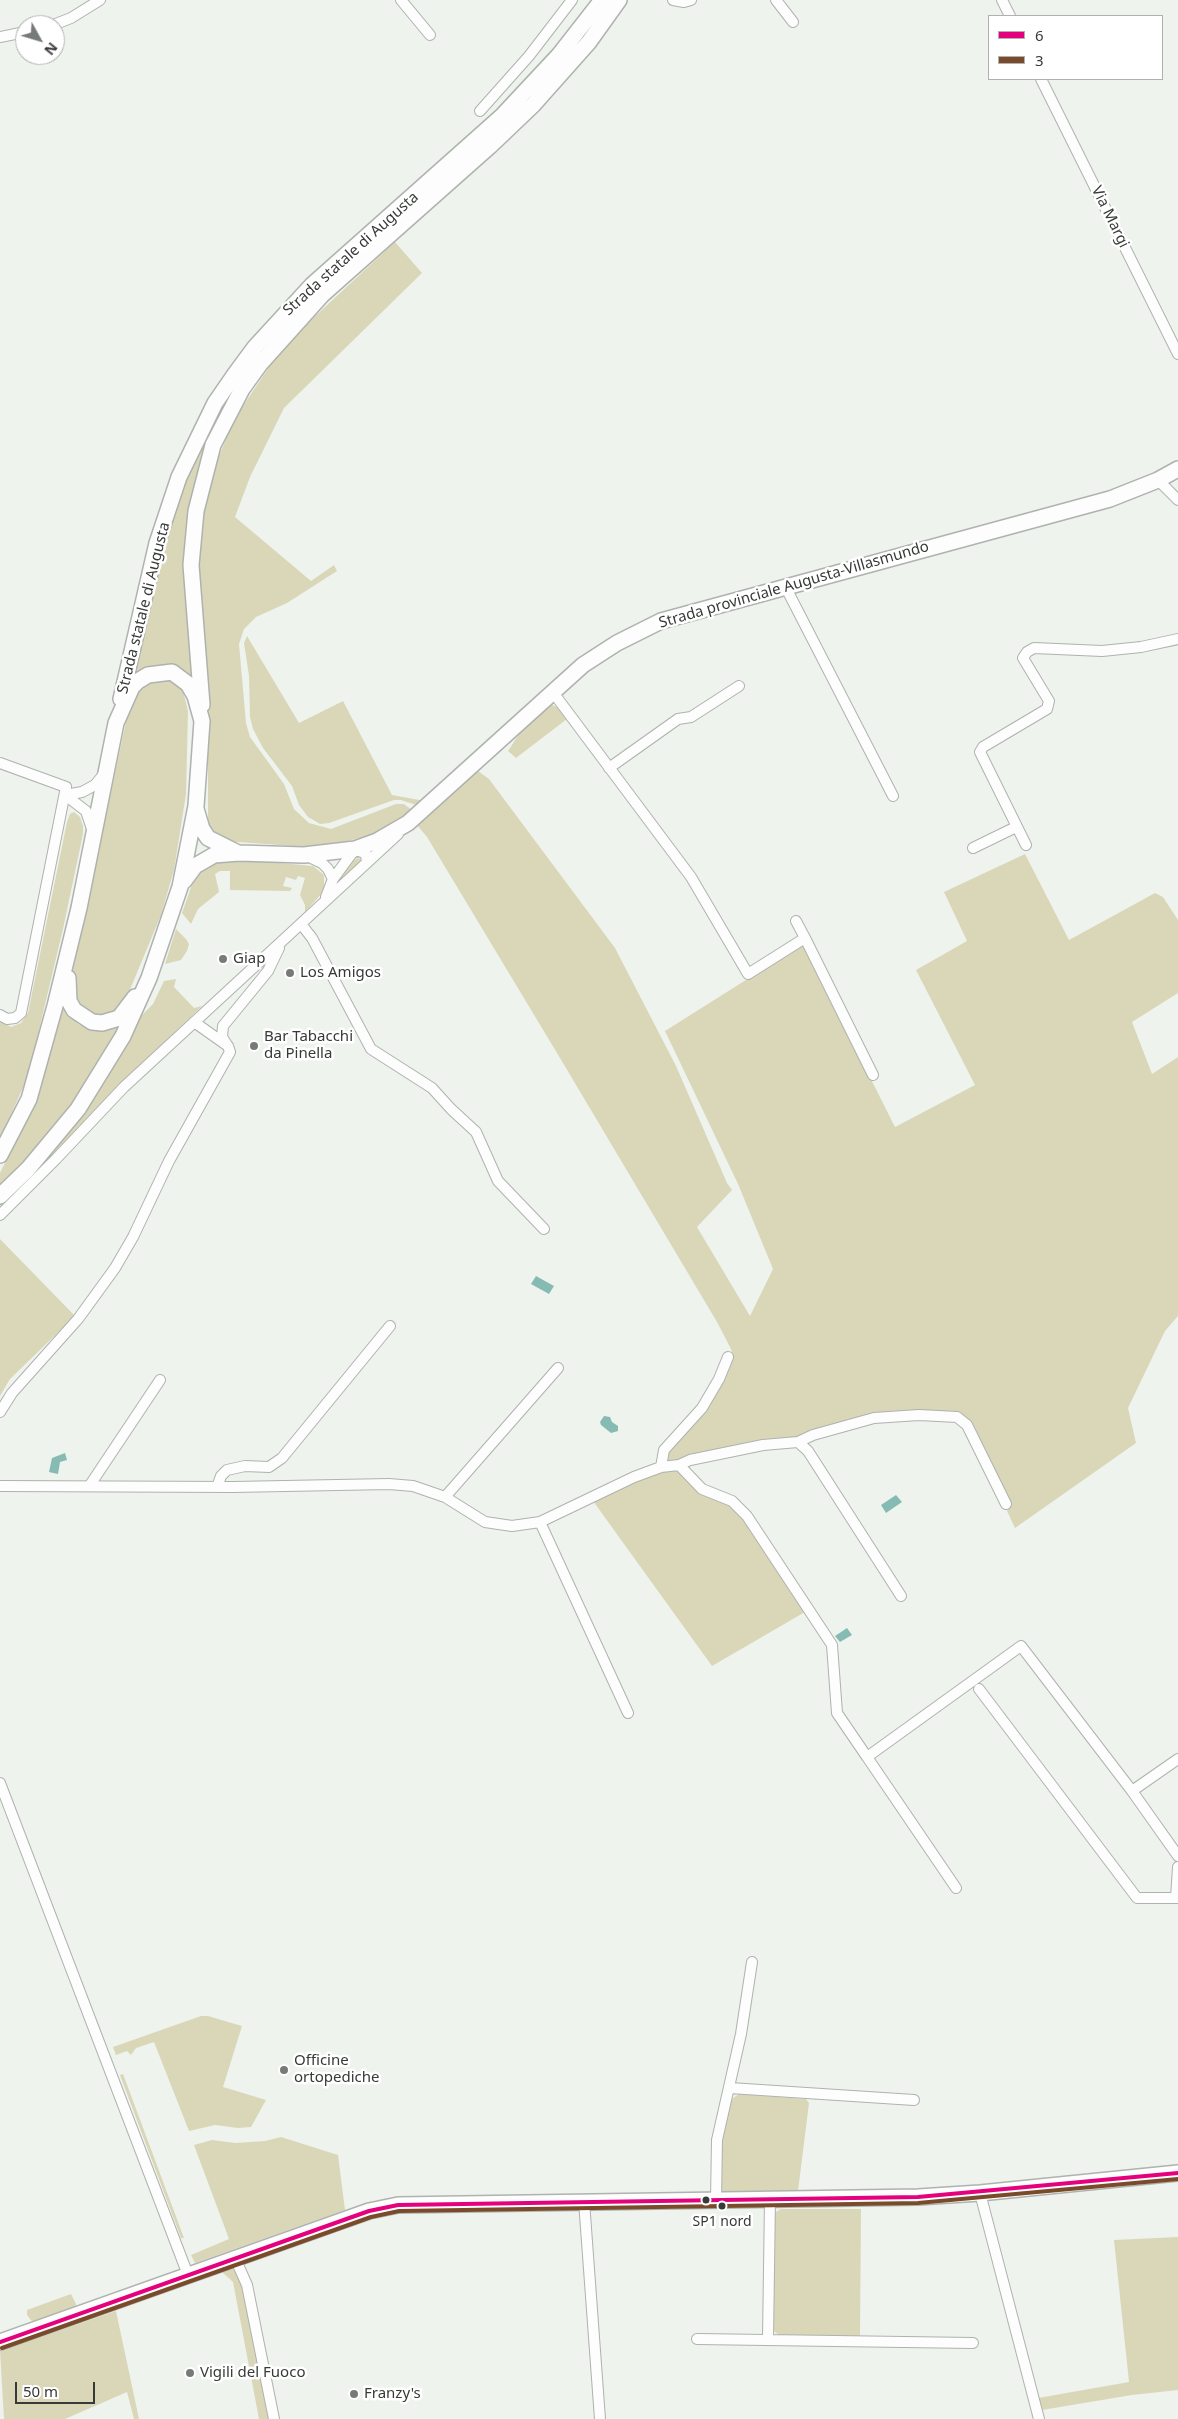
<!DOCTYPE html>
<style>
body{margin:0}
#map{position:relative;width:1178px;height:2419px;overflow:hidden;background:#eef3ee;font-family:"Noto Sans",sans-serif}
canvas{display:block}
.legend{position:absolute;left:988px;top:15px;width:175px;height:65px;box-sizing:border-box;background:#fff;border:1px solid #afb0af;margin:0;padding:6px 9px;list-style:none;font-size:15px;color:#373a37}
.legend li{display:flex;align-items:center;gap:10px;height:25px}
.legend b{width:25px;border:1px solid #afb0af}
.north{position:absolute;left:15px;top:15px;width:50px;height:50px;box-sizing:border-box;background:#fff;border:1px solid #afb0af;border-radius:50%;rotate:129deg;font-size:14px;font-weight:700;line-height:20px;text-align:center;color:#373a37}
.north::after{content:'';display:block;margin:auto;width:18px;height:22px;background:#777b77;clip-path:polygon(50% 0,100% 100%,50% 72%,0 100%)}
.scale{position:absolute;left:15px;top:2382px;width:80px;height:22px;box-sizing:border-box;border:2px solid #373a37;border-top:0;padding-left:6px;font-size:15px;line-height:18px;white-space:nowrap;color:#373a37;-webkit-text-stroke:4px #fff;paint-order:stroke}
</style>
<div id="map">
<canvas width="1178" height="2419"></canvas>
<ul class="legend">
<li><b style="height:6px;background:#e5007d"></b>6</li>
<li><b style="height:6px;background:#7a4b2a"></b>3</li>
</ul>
<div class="north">N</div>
<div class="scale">50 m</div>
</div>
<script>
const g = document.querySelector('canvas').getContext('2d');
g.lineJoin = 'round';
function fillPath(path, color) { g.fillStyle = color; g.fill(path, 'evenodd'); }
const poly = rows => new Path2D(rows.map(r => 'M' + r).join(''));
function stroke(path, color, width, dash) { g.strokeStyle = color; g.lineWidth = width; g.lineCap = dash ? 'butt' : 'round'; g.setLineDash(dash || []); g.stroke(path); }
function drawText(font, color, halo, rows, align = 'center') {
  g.font = font + ' "Noto Sans",sans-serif'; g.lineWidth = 5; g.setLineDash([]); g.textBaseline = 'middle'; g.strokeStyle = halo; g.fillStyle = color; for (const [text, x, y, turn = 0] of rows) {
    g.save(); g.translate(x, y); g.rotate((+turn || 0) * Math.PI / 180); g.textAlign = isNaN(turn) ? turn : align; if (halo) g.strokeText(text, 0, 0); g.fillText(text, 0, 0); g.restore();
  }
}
fillPath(poly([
 [395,242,422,273,284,408,250,477,235,517,311,581,334,565,337,571,287,603,256,617,244,629,239,644,246,723,250,737,284,784,294,809,309,823,331,829,396,804,404,804,413,811,380,832,331,846,307,847,224,841,210,830,208,823,208,677,198,560,205,497,211,475,235,418,273,361,298,332],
 [249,365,193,496,194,677,168,666,159,665,146,667,132,676,153,574,191,467,212,424],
 [247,636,299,723,343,701,392,795,425,801,416,805,401,800,394,800,329,823,320,824,308,817,299,805,292,786,263,748,253,729,250,717,249,676,244,643],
 [160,677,173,681,182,687,188,711,186,794,174,870,161,915,124,1004,110,1015,95,1018,78,1007,72,985,73,970,130,703,136,689],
 [550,704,559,708,567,719,516,758,508,751,521,731],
 [478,771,489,779,615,948,676,1066,727,1183,732,1190,697,1227,750,1316,773,1269,738,1184,665,1031,803,944,895,1127,975,1085,916,970,967,941,944,892,1025,854,1069,940,1155,893,1163,897,1178,920,1178,993,1132,1022,1152,1074,1178,1057,1178,1316,1165,1331,1128,1408,1136,1443,1015,1528,1007,1511,1012,1505,973,1424,959,1413,908,1410,876,1413,791,1438,666,1462,667,1451,698,1418,732,1354,731,1349,717,1322,560,1058,427,837,417,825],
 [74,812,80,817,83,826,83,834,63,929,28,1076,0,1139,0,1021,11,1027,21,1023,28,1013,67,822,70,814],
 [359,858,363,860,340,884,337,883,336,881,351,860],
 [259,861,313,866,324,875,324,891,305,912,305,905,300,895,305,878,298,876,296,880,286,877,283,886,292,888,290,891,230,890,230,871,220,871,215,874,219,892,198,909,191,924,182,913,196,873,213,862],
 [176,929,186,939,189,944,187,951,181,960,165,964],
 [176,979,174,987,194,1008,202,1006,114,1090,0,1211,0,1206,53,1151,105,1082,141,1016,153,1004,164,981],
 [60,1008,66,1010,78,1024,87,1028,98,1030,117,1026,119,1031,85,1088,47,1138,0,1188,0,1173,23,1125],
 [0,1239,75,1316,10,1379,0,1396],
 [671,1470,679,1472,739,1512,805,1612,712,1666,593,1501,639,1480],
 [201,2016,208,2016,242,2026,223,2087,266,2100,251,2127,238,2128,215,2125,189,2131,154,2042,136,2048,131,2055,127,2051,116,2055,113,2047],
 [123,2074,184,2238,181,2238,120,2075],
 [739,2094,806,2099,809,2103,798,2191,722,2192,719,2190,720,2148,729,2107,733,2098],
 [281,2137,338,2155,345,2210,195,2263,191,2255,229,2239,194,2145,212,2140,235,2143,265,2141],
 [781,2209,861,2209,860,2336,779,2335,772,2330,774,2213],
 [1178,2237,1178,2390,1132,2395,1042,2410,1038,2398,1129,2382,1114,2240],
 [233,2269,243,2283,269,2419,259,2419,233,2282,222,2272],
 [71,2294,76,2304,75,2309,34,2324,27,2315,27,2310],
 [116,2311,139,2419,134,2419,127,2392,65,2419,4,2419,0,2351]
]), '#dad7b8');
fillPath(poly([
 [536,1276,554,1286,549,1294,531,1284],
 [604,1416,610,1417,612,1422,618,1426,618,1431,611,1433,601,1425,600,1422],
 [65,1453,67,1460,60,1462,58,1474,49,1472,52,1458],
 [896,1495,902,1502,886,1513,881,1505],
 [847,1628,852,1635,840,1642,835,1636]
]), '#86bbb3');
const minor = poly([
 [401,0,430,35],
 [673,0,684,2,691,0],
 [776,0,793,22],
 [1002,0,1010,16],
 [53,25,71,18,100,0],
 [0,37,25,32],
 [1041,79,1178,354],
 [480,111,529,56,572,0],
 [1158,480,1178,500],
 [785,586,893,796],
 [552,691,691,877,748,974,805,938,873,1075],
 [0,763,66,787,21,1013,15,1018,7,1019,0,1015],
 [609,768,678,719,691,717,739,686],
 [65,795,86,811,93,832],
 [65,795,82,792,95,785,104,774],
 [1026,845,980,752,983,747,1047,709,1049,701,1023,658,1027,652,1034,648,1102,651,1141,647,1178,639],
 [973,848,1016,827],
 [307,856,322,863,328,869,333,879,326,897],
 [333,879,355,849,366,854,367,863],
 [796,921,805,938],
 [301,924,312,938,371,1049,432,1088,451,1109,476,1132,498,1181,544,1229],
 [227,1045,222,1037,223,1026,268,971,279,948],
 [0,1215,56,1159,124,1087,398,834],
 [0,1412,12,1393,78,1319,115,1268,133,1237,169,1161,230,1052,228,1046,194,1022],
 [798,1442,813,1435,874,1418,919,1415,957,1417,967,1425,1006,1504],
 [679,1465,690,1460,763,1445,798,1442,808,1451,901,1596],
 [661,1467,664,1450,702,1408,719,1379,728,1357],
 [90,1485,160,1380],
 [0,1486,233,1487,389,1484,413,1486,445,1497,485,1522,512,1526,540,1522,634,1477,661,1467,679,1465,702,1489,732,1501,747,1516,832,1645,837,1713,867,1757,1021,1646,1132,1791,1178,1856],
 [217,1487,221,1476,227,1470,245,1466,269,1467,282,1458,390,1326],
 [445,1497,558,1368],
 [540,1522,628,1713],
 [979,1689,1137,1898,1176,1898],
 [867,1757,956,1888],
 [0,1783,188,2275],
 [1132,1791,1178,1759],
 [1178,1867,1176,1898,1178,1898],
 [730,2088,914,2100],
 [980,2193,1039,2419],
 [716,2199,717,2140,741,2034,752,1962],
 [584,2201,600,2419],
 [235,2258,247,2285,274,2419],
 [768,2338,770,2199],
 [697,2339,973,2343]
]);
const secondary = poly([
 [121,699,157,543,179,477,215,403,235,374,255,347,312,285,502,116,559,55,602,0],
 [202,705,191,565,196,511,213,445,242,389,260,364,322,295,490,146,533,105,589,42,619,0],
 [196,809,202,829,208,838,236,852],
 [184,881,195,866,214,855,239,853,304,855,355,849,377,841,408,823,583,665,617,643,661,621,1110,499,1158,480,1178,469],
 [68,978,69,1001,74,1010,92,1022,102,1023,119,1018,135,997],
 [0,1155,29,1099,55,1006,79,908,116,723,132,687,138,681,148,675,172,672,188,684,195,696,202,721,196,806,180,887,149,978,123,1036,78,1109,28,1169,0,1196],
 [0,2342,369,2211,398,2205,918,2197,980,2193,1178,2173]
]);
stroke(minor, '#afb2ae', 12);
stroke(secondary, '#afb2ae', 18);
stroke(minor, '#fcfdfc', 10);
stroke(secondary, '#fcfdfc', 15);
stroke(poly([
 [0,2342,369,2211,398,2205,918,2197,1178,2173]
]), '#e5007d', 4);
stroke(poly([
 [2,2348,371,2217,399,2211,918,2203,1178,2179]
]), '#7a4b2a', 4);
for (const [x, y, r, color] of [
 [223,959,5,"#777b77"],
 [290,973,5,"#777b77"],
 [254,1046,5,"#777b77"],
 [284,2070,5,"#777b77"],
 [706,2200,4.5,"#373a37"],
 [722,2206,4.5,"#373a37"],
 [190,2373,5,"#777b77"],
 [354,2394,5,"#777b77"]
]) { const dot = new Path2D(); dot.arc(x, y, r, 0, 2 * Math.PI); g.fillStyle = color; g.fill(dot); stroke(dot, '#fff', 2); }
drawText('14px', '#373a37', '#fff', [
 ["SP1 nord",722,2222]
]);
drawText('15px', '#373a37', '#fff', [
 ["Via Margi",1110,217,64],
 ["Strada statale di Augusta",351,254,-42],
 ["Strada provinciale Augusta-Villasmundo",794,585,-16],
 ["Strada statale di Augusta",144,608,-76]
]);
drawText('15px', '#373a37', '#fff', [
 ["Giap",233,959],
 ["Los Amigos",300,973],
 ["Bar Tabacchi",264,1037],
 ["da Pinella",264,1054],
 ["Officine",294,2061],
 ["ortopediche",294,2078],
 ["Vigili del Fuoco",200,2373],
 ["Franzy's",364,2394]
], 'left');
</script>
